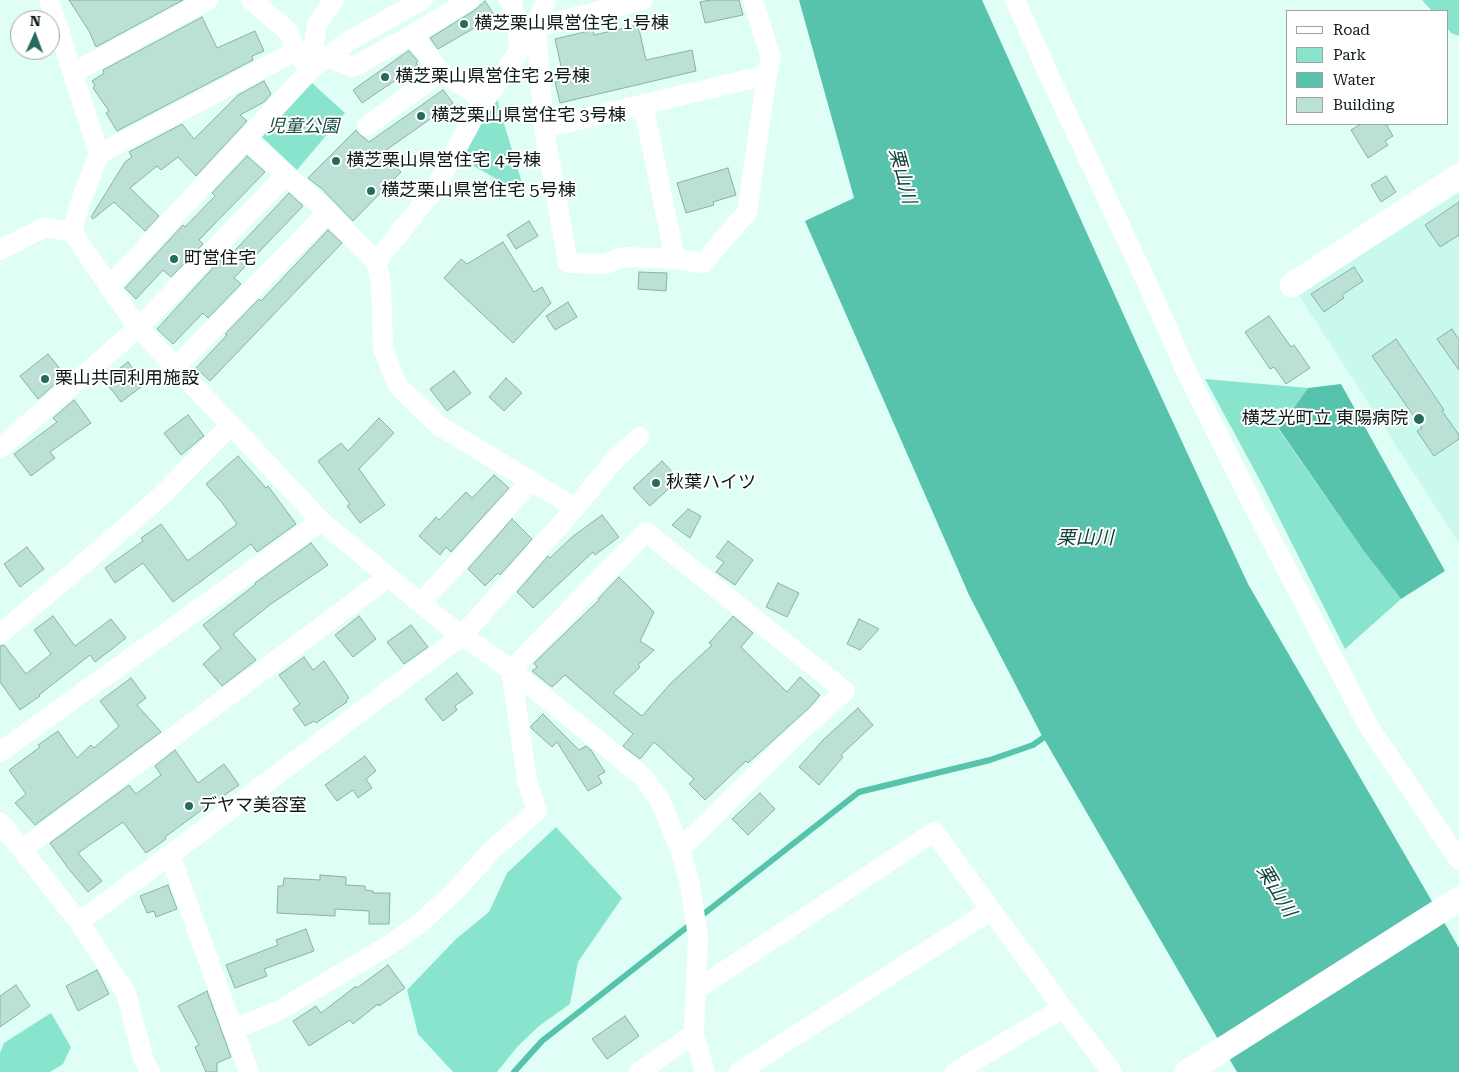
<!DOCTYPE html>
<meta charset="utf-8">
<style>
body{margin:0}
#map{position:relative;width:1459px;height:1072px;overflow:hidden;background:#dffef5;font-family:"Roboto Serif",serif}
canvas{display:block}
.legend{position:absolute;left:1286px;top:10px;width:162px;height:115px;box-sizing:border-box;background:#fff;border:1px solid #9ea3a2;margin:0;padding:6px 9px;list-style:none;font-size:15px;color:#0c1a17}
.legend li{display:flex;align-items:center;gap:10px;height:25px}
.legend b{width:25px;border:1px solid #9ea3a2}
.north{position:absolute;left:10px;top:10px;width:50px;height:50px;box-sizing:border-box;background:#fff;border:1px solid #9ea3a2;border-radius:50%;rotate:2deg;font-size:14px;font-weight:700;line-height:20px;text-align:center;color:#0c1a17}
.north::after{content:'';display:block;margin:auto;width:18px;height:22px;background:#266a5c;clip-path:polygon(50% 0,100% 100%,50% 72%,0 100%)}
</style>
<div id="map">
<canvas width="1459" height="1072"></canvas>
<ul class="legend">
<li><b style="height:6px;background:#fff"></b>Road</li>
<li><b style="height:14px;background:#89e4ce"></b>Park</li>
<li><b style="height:14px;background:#58c3ac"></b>Water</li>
<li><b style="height:14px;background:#bbe0d6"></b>Building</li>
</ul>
<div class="north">N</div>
</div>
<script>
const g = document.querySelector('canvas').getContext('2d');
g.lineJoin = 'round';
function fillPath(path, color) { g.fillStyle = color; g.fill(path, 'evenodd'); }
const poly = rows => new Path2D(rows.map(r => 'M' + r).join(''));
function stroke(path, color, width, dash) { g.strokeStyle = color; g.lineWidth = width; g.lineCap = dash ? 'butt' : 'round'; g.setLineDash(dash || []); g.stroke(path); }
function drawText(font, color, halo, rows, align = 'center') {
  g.font = font + ' "Roboto Serif","Noto Sans JP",serif'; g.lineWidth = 4; g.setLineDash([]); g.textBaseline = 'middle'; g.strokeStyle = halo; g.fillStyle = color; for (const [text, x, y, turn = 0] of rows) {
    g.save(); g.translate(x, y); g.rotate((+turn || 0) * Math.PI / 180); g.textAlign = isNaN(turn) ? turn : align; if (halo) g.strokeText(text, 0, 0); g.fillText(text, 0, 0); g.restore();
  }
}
fillPath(poly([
 [1459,193,1459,543,1298,294]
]), '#c9f9ec');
fillPath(poly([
 [1422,0,1459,0,1459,36,1451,33,1448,29,1448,11,1432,11],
 [492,70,499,107,526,196,467,162,454,136],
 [312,83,345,113,297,170,262,137],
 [1205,379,1308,388,1279,430,1363,550,1401,599,1345,649,1263,486],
 [556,827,622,898,578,962,570,1004,539,1026,518,1046,497,1072,453,1072,418,1034,407,990,456,939,489,912,507,873],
 [51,1013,71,1047,63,1064,50,1072,0,1072,0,1053,4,1043]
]), '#89e4ce');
fillPath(poly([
 [799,0,982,0,1140,351,1248,584,1459,948,1459,1072,1237,1072,1040,732,969,595,805,221,854,198],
 [1341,384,1445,571,1401,599,1363,550,1279,429,1308,388]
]), '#58c3ac');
stroke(poly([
 [514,1072,542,1041,859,792,990,760,1033,745,1050,733]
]), '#58c3ac', 6);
const building = poly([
 [69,0,183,0,96,47,89,31,69,0],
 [710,0,739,0,743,15,705,23,700,2,710,0],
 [485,1,495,16,438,49,430,38,475,10,485,1],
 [202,17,217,48,255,31,264,51,252,56,253,60,117,131,106,113,109,111,93,88,95,85,92,81,104,73,103,70,202,17],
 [638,25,646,60,692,50,696,71,560,103,555,82,564,80,555,39,593,30,594,35,638,25],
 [408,51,409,51,418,61,416,63,418,65,362,103,353,90,408,51],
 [264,81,271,94,264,102,240,115,247,121,196,176,178,157,161,170,157,166,130,188,159,216,145,231,114,202,93,219,91,217,125,162,132,157,129,152,182,124,194,139,238,95,264,81],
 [443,90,453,103,382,153,401,172,353,221,321,188,308,178,356,130,358,133,369,142,443,90],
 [1361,124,1386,124,1393,136,1385,141,1388,145,1368,158,1351,130,1361,124],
 [247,156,265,172,199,240,203,244,171,277,163,270,136,299,125,288,183,225,185,227,215,196,212,193,247,156],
 [728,168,736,195,713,202,714,205,686,213,677,183,728,168],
 [1386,176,1396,192,1381,202,1371,185,1386,176],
 [289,193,303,206,234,278,241,284,208,318,203,313,173,344,157,329,220,260,223,263,289,193],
 [1459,202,1459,235,1440,247,1425,225,1459,202],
 [529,221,538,236,516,249,507,235,529,221],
 [328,230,342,243,210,381,196,368,227,335,225,334,259,299,261,301,328,230],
 [503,242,534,292,542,287,551,303,513,343,444,278,461,259,467,264,503,242],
 [1354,267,1363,281,1342,295,1344,298,1324,312,1311,294,1354,267],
 [639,272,667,273,666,291,638,289,639,272],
 [568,302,577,317,555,330,546,316,568,302],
 [1269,316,1291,347,1294,345,1310,368,1286,384,1274,367,1270,369,1245,332,1269,316],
 [1452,329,1459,340,1459,370,1437,339,1452,329],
 [1396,339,1444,410,1442,411,1459,435,1459,439,1434,456,1417,431,1422,428,1372,356,1396,339],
 [48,354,65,375,38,399,20,376,48,354],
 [128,362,145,384,121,402,104,380,128,362],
 [454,371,471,393,447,411,430,389,454,371],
 [506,378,522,393,504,411,489,397,506,378],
 [74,400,91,423,50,452,55,458,31,476,14,454,57,422,53,418,74,400],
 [188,415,204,436,181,455,164,433,188,415],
 [379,418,394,433,359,469,385,505,360,523,347,506,350,504,318,461,341,443,348,451,379,418],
 [238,456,266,488,268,486,296,524,257,552,251,544,173,602,143,563,115,583,105,568,143,541,141,538,161,524,187,560,189,560,237,524,223,504,206,484,238,456],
 [662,461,679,479,650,506,633,488,662,461],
 [494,475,509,488,451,552,446,547,440,555,419,536,436,517,439,520,466,492,472,498,494,475],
 [688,509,701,516,690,538,672,525,688,509],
 [602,515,619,537,595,555,593,552,533,608,517,592,548,556,550,558,572,537,602,515],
 [512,519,532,539,500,575,498,573,485,586,468,569,512,519],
 [728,541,753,560,735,585,716,572,724,562,716,557,728,541],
 [311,543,328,565,271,604,233,634,256,660,222,686,203,664,221,648,203,625,256,584,255,583,311,543],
 [27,547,44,569,20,587,4,564,27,547],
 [619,577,654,612,640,641,654,650,638,665,640,667,613,693,642,716,671,683,712,645,709,643,733,616,753,633,741,647,787,692,800,677,820,695,810,707,748,763,746,761,705,800,689,784,694,779,654,742,640,759,623,746,633,734,565,675,552,687,532,671,537,667,534,663,599,600,598,599,619,577],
 [778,583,799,593,787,617,766,607,778,583],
 [53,616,75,646,111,619,126,638,95,662,90,655,39,695,40,696,20,710,0,682,0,646,4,645,26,674,51,654,34,630,53,616],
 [359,616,376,639,353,657,335,635,359,616],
 [859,619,879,629,860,650,847,644,859,619],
 [411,625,428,647,404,664,387,642,411,625],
 [304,657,313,670,324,661,349,698,346,700,347,702,316,723,314,721,305,726,293,709,300,704,279,675,304,657],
 [457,673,473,693,455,706,457,710,443,721,425,699,457,673],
 [131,678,146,698,137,705,161,732,35,825,15,803,26,794,9,770,40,747,38,745,58,731,77,758,91,745,94,748,119,726,100,701,131,678],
 [858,708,873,725,841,755,843,757,819,785,799,767,823,740,858,708],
 [543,714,579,750,586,746,591,750,605,772,598,776,602,783,588,791,557,742,552,747,531,728,531,726,543,714],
 [175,750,198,783,224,764,239,785,219,799,218,798,165,837,166,839,146,853,123,822,78,853,102,881,88,892,68,868,50,843,129,785,136,794,161,775,155,766,175,750],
 [365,756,376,771,366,779,372,788,358,798,353,790,337,801,325,785,365,756],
 [760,793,775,809,748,835,732,819,760,793],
 [320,875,346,877,346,885,365,886,365,890,373,891,373,893,390,893,389,924,369,924,369,911,335,909,335,916,277,913,278,886,283,886,284,878,320,880,320,875],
 [168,885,177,909,156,917,154,911,147,913,140,896,168,885],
 [306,929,314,951,264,969,267,976,235,988,226,965,278,945,276,940,306,929],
 [388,965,405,988,379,1006,378,1004,353,1024,350,1020,309,1046,293,1021,316,1006,321,1013,356,986,357,988,388,965],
 [97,970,109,994,78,1011,66,986,97,970],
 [16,985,30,1006,0,1027,0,996,16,985],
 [207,991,231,1057,217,1063,217,1072,206,1072,195,1047,199,1045,178,1006,207,991],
 [625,1016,639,1036,607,1059,592,1039,625,1016]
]);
fillPath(building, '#bbe0d6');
stroke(building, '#8cb0a6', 1);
stroke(poly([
 [49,0,99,154],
 [251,0,288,31,296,51,304,62],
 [509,0,512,2,520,49],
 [546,0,536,27,544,128,568,263,605,264,624,257,675,259,703,263,747,212,767,75,771,58,753,0],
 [1015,0,1052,82,1150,289,1185,369,1252,503,1369,727,1459,860],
 [412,35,441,72,485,100],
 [327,57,353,67,412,35,469,0],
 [310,70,317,25,334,0],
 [73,73,208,0],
 [643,104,675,259],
 [367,126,441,72],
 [544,128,767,75],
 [246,139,328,212,376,262,381,282,383,348,397,385,438,425,575,508,612,463,639,437],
 [72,232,138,328,231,425,321,521,441,620,511,670,642,776,660,800,680,849,689,880,698,936,694,1034,705,1072],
 [0,250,45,227,72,232,80,203,99,154,296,51],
 [376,262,434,190,476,113,536,27,643,0],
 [109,287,310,70,347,42,422,0],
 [176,367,328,212],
 [0,448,138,328,286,175],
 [421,603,531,481],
 [0,634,89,559,161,496,231,425],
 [0,752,321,521],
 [0,822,79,922,126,993,144,1061,150,1072],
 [23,849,388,577],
 [170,855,249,1072],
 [79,922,170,855,463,635,575,508],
 [696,990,934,832,1063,1008,1112,1072],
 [233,1030,278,1011,386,947,418,925,455,891,492,850,537,811,527,780,511,670,646,532,845,691,795,736,680,849],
 [639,1072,694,1034],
 [739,1072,991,910],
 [955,1072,1063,1008]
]), '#fff', 20);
stroke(poly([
 [1292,285,1459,176],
 [1187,1072,1459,899]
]), '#fff', 25);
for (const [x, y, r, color] of [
 [464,24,5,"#266a5c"],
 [385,77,5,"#266a5c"],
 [421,116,5,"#266a5c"],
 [336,161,5,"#266a5c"],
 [371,191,5,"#266a5c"],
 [174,259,5,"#266a5c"],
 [45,379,5,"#266a5c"],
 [1419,419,6,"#266a5c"],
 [656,483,5,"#266a5c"],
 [189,806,5,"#266a5c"]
]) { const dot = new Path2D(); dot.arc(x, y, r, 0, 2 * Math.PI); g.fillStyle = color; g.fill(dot); stroke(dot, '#fff', 2); }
drawText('18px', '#0c1a17', '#fff', [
 ["横芝栗山県営住宅 1号棟",474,24],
 ["横芝栗山県営住宅 2号棟",395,77],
 ["横芝栗山県営住宅 3号棟",431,116],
 ["横芝栗山県営住宅 4号棟",346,161],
 ["横芝栗山県営住宅 5号棟",381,191],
 ["町営住宅",184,259],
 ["栗山共同利用施設",55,379],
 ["横芝光町立 東陽病院",1408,419,"right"],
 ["秋葉ハイツ",666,483],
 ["デヤマ美容室",199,806]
], 'left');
drawText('italic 18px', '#1c4b41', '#fff', [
 ["児童公園",303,127]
]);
drawText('italic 19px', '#124238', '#fff', [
 ["栗山川",902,176,75],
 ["栗山川",1085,538],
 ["栗山川",1276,891,59]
]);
</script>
